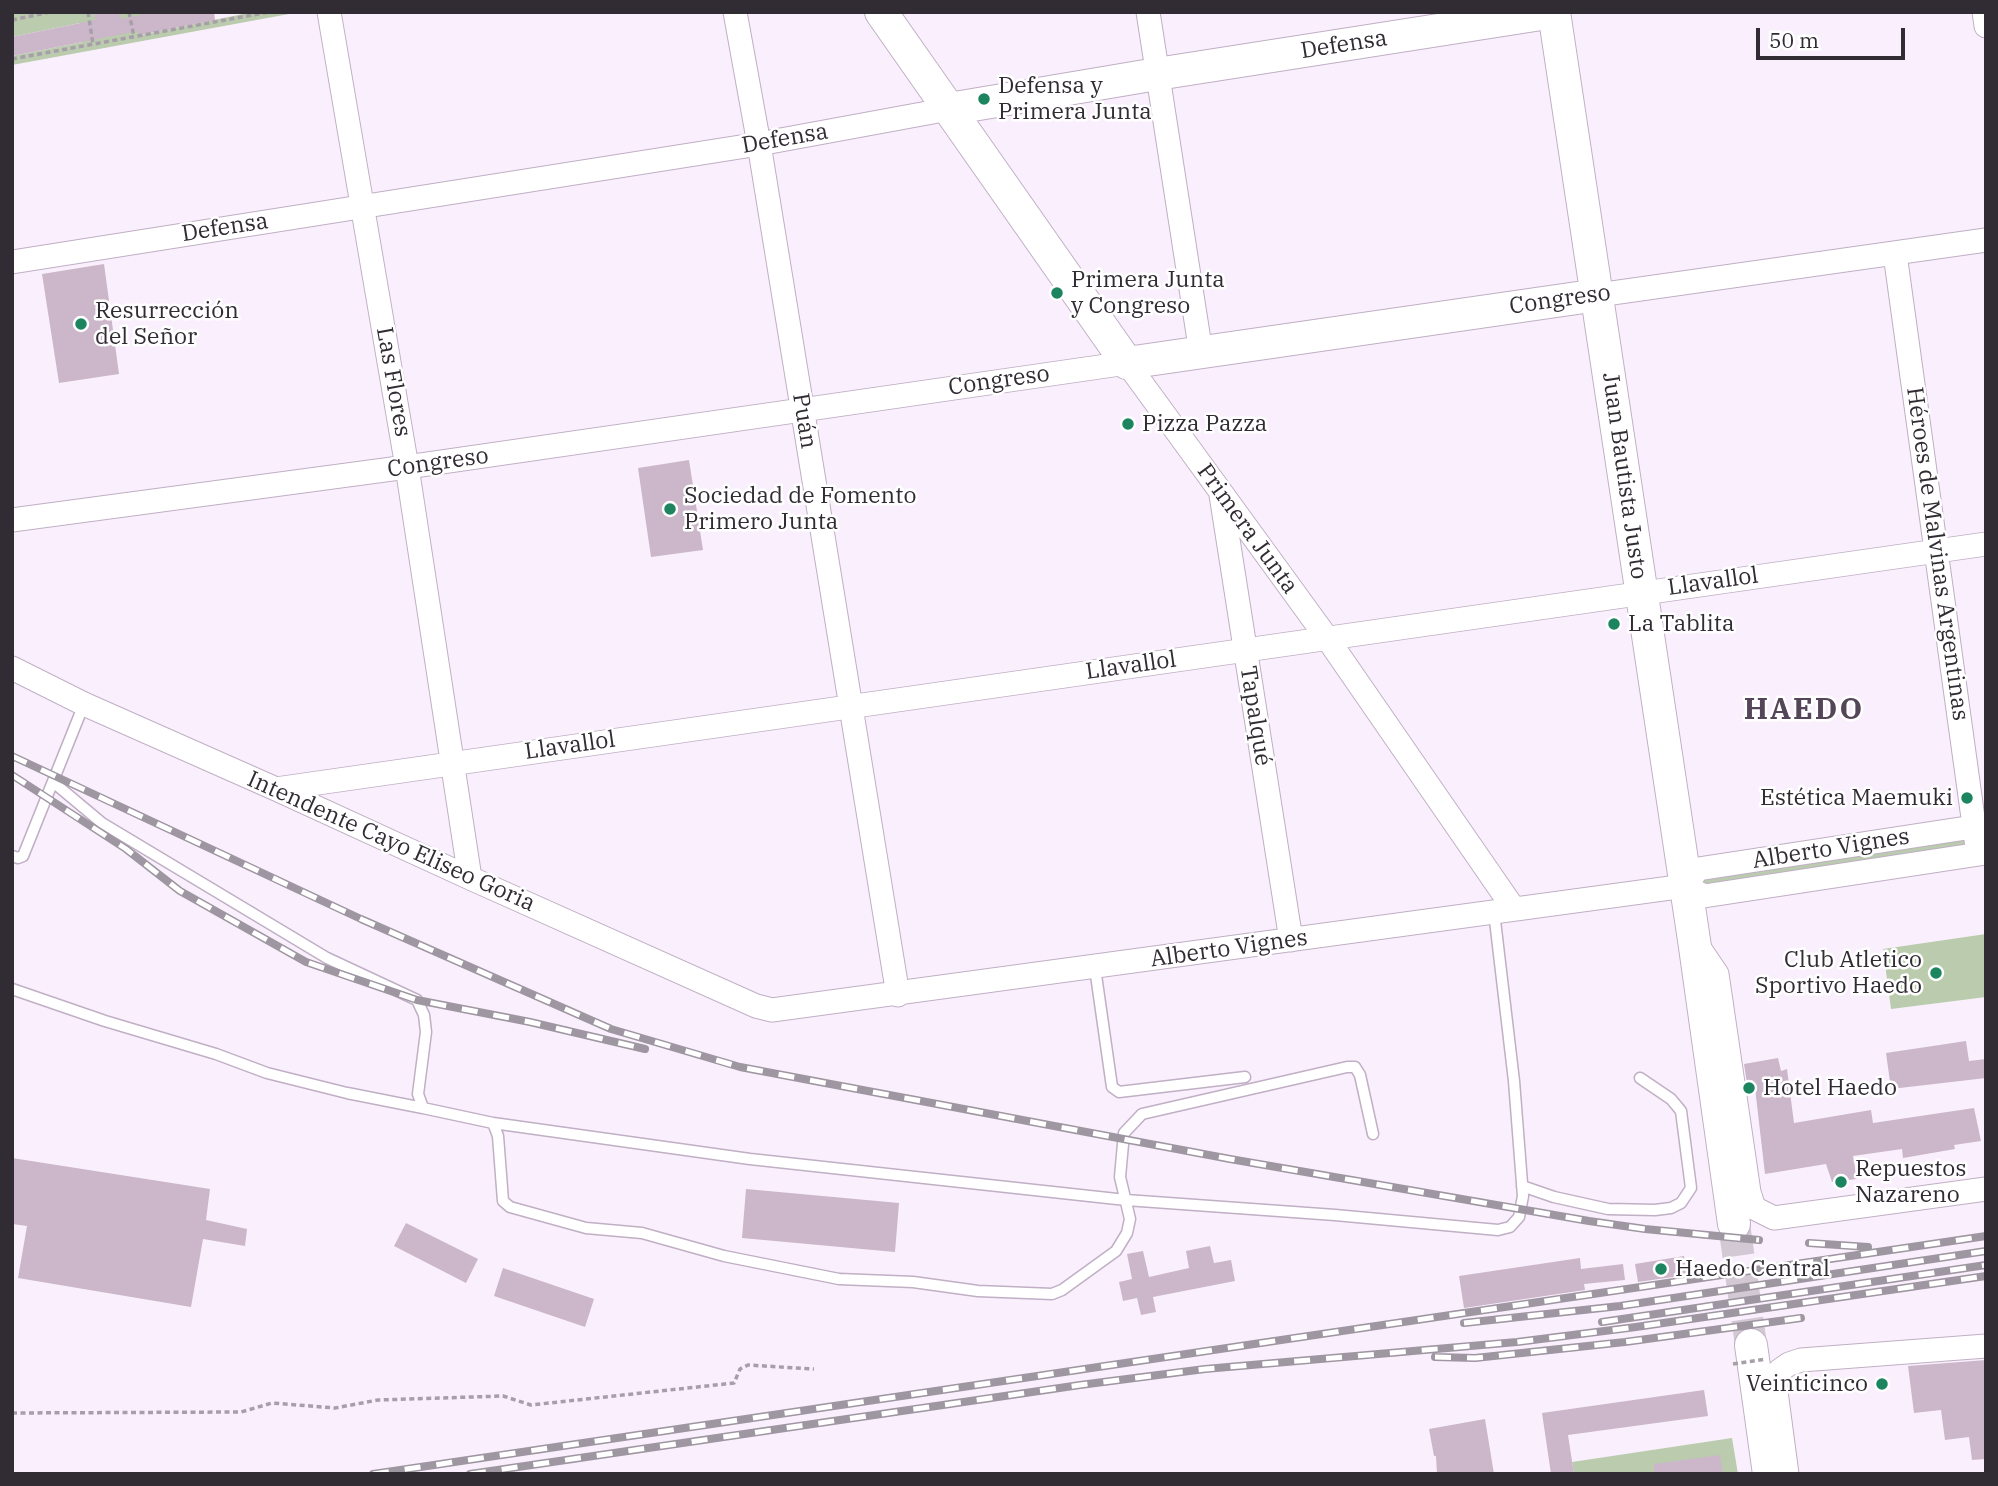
<!DOCTYPE html>
<meta charset="utf-8">
<style>
body{margin:0}
#map{position:relative;width:1998px;height:1486px;overflow:hidden;background:#faf0fd;font-family:"IBM Plex Serif",serif}
canvas{display:block}
.frame{position:absolute;inset:0;border:14px solid #312b33;pointer-events:none}
.scale{position:absolute;left:1756px;top:28px;width:149px;height:32px;box-sizing:border-box;border:4px solid #312b33;border-top:0;padding-left:9px;font-size:21px;line-height:24px;white-space:nowrap;color:#312b33;-webkit-text-stroke:5px #fff;paint-order:stroke}
</style>
<div id="map">
<canvas width="1998" height="1486"></canvas>
<div class="frame"></div>
<div class="scale">50 m</div>
</div>
<script>
const g = document.querySelector('canvas').getContext('2d');
g.lineJoin = 'round';
function fillPath(path, color) { g.fillStyle = color; g.fill(path, 'evenodd'); }
const poly = rows => new Path2D(rows.map(r => 'M' + r).join(''));
function stroke(path, color, width, dash) { g.strokeStyle = color; g.lineWidth = width; g.lineCap = dash ? 'butt' : 'round'; g.setLineDash(dash || []); g.stroke(path); }
function drawText(font, color, halo, rows, align = 'center') {
  g.font = font + ' "IBM Plex Serif",serif'; g.lineWidth = 5; g.setLineDash([]); g.textBaseline = 'middle'; g.strokeStyle = halo; g.fillStyle = color; for (const [text, x, y, turn = 0] of rows) {
    g.save(); g.translate(x, y); g.rotate((+turn || 0) * Math.PI / 180); g.textAlign = isNaN(turn) ? turn : align; if (halo) g.strokeText(text, 0, 0); g.fillText(text, 0, 0); g.restore();
  }
}
fillPath(poly([
 [12,12,94,12,99,38,123,33,119,12,153,12,140,35,253,12,300,12,12,65,12,56,83,42,80,23,12,37],
 [1986,833,1986,846,1704,885,1701,881,1702,877],
 [1986,934,1986,997,1891,1009,1883,949],
 [1732,1438,1738,1474,1574,1474,1572,1462]
]), '#baccad');
fillPath(poly([
 [94,12,119,12,121,19,153,12,214,12,215,20,139,35,138,31,12,56,12,37,95,20],
 [104,264,119,374,59,383,42,274],
 [689,460,703,550,651,557,638,468],
 [1966,1041,1969,1061,1986,1059,1986,1078,1891,1089,1886,1053],
 [1778,1058,1781,1071,1787,1069,1794,1123,1871,1110,1873,1123,1974,1108,1981,1141,1954,1145,1955,1149,1903,1158,1902,1149,1853,1156,1857,1179,1832,1182,1826,1164,1765,1174,1755,1088,1748,1090,1744,1064],
 [12,1158,210,1189,206,1220,247,1229,245,1246,203,1239,191,1307,18,1278,27,1226,12,1224],
 [746,1189,899,1203,895,1252,742,1238],
 [406,1223,478,1259,466,1283,394,1246],
 [1210,1246,1214,1263,1231,1260,1235,1281,1153,1297,1156,1312,1141,1315,1137,1298,1123,1301,1119,1282,1132,1279,1127,1254,1143,1251,1149,1277,1189,1268,1186,1251],
 [1684,1256,1687,1275,1638,1282,1635,1264],
 [1580,1258,1581,1269,1623,1264,1625,1280,1584,1284,1585,1290,1464,1308,1459,1276],
 [503,1268,594,1299,585,1327,494,1296],
 [1986,1360,1986,1459,1972,1460,1969,1437,1945,1440,1941,1410,1914,1413,1908,1366],
 [1704,1390,1708,1416,1568,1435,1574,1474,1551,1474,1542,1413],
 [1485,1419,1494,1474,1437,1474,1436,1456,1434,1456,1429,1429],
 [1720,1455,1723,1474,1654,1474,1654,1464]
]), '#ccb6c9');
stroke(poly([
 [1734,1224,1751,1345]
]), '#d2c9d5', 32, [32, 16]);
const lane = poly([
 [53,782,102,823,327,958,417,1000,424,1015,426,1032,418,1094,423,1108,493,1123,750,1159,1126,1200,1335,1215,1498,1230,1510,1227,1519,1217,1523,1196,1514,1081,1494,912],
 [12,856,18,858,23,856,84,704],
 [1095,968,1112,1087,1119,1092,1245,1077],
 [12,989,105,1021,216,1054,267,1073,347,1093,423,1108],
 [493,1123,498,1136,503,1201,510,1207,586,1228,642,1233,724,1256,839,1279,913,1282,978,1291,1052,1294,1062,1290,1116,1251,1127,1233,1130,1219,1120,1177,1124,1133,1142,1114,1347,1067,1355,1067,1360,1075,1373,1134],
 [1522,1186,1554,1197,1608,1209,1655,1210,1671,1208,1681,1203,1691,1188,1681,1111,1671,1099,1640,1078]
]);
const street = poly([
 [329,12,407,467,470,878],
 [735,12,759,144,898,995],
 [1148,12,1201,353],
 [1984,12,1986,26],
 [1895,254,1978,854],
 [12,262,759,144,949,109],
 [1598,295,1986,240],
 [1221,495,1291,940],
 [12,520,407,467,1127,363,1327,638,1514,909],
 [12,668,84,704,276,789,470,878,756,1006,772,1010,1685,886,1704,896,1986,853],
 [276,789,1986,544],
 [1685,886,1698,869,1986,825],
 [1698,946,1717,974,1749,1192,1754,1208,1774,1218,1986,1189],
 [1787,1474,1775,1384,1779,1371,1789,1364,1801,1360,1986,1346]
]);
const secondary = poly([
 [881,12,1127,363,1598,295],
 [1554,12,1694,940,1734,1224],
 [949,109,1157,74,1554,12],
 [1751,1345,1769,1474]
]);
stroke(lane, '#c0afc5', 13);
stroke(street, '#c0afc5', 25);
stroke(secondary, '#c0afc5', 34);
stroke(poly([
 [88,12,93,44],
 [129,12,134,37],
 [12,20,50,12],
 [12,59,269,12],
 [12,1413,241,1412,272,1403,335,1408,378,1400,503,1396,531,1405,734,1383,740,1369,748,1365,814,1369]
]), '#a79ea9', 3.5, [5, 3.5]);
stroke(lane, '#fff', 10);
stroke(street, '#fff', 23);
stroke(secondary, '#fff', 32);
const rail = poly([
 [12,756,361,919,611,1029,740,1067,1230,1159,1589,1221,1645,1229,1759,1240],
 [12,775,126,849,180,891,306,962,417,1000,530,1022,645,1049],
 [1809,1243,1868,1247],
 [1602,1322,1986,1265],
 [1464,1323,1620,1306,1986,1251],
 [1435,1357,1475,1358,1625,1342,1801,1318],
 [373,1474,1986,1236],
 [470,1474,1080,1385,1205,1369,1517,1342,1636,1327,1986,1276]
]);
stroke(rail, '#9e96a1', 8);
stroke(rail, '#fff', 5, [16]);
stroke(poly([
 [1733,1364,1766,1359]
]), '#a79ea9', 3.5, [5, 3.5]);
for (const [x, y, r, color] of [
 [984,99,7,"#1c845f"],
 [1057,293,7,"#1c845f"],
 [81,324,7,"#1c845f"],
 [1128,424,7,"#1c845f"],
 [670,509,7,"#1c845f"],
 [1614,624,7,"#1c845f"],
 [1967,798,7,"#1c845f"],
 [1936,973,7,"#1c845f"],
 [1749,1088,7,"#1c845f"],
 [1841,1182,7,"#1c845f"],
 [1661,1269,7,"#1c845f"],
 [1882,1384,7,"#1c845f"]
]) { const dot = new Path2D(); dot.arc(x, y, r, 0, 2 * Math.PI); g.fillStyle = color; g.fill(dot); stroke(dot, '#fff', 2.5); }
drawText('23px', '#312b33', '#fff', [
 ["Defensa",1344,45,-9],
 ["Defensa",785,139,-10],
 ["Defensa",225,228,-9],
 ["Congreso",1560,300,-8],
 ["Congreso",999,381,-8],
 ["Las Flores",393,382,80],
 ["Puán",804,421,81],
 ["Congreso",438,463,-8],
 ["Juan Bautista Justo",1624,476,82],
 ["Primera Junta",1247,529,54],
 ["Héroes de Malvinas Argentinas",1937,554,82],
 ["Llavallol",1713,582,-8],
 ["Llavallol",1131,666,-8],
 ["Tapalqué",1255,716,81],
 ["Llavallol",570,746,-8],
 ["Intendente Cayo Eliseo Goria",391,842,24],
 ["Alberto Vignes",1831,849,-9],
 ["Alberto Vignes",1229,949,-8]
]);
drawText('23px', '#312b33', '#fff', [
 ["Defensa y",998,86],
 ["Primera Junta",998,112],
 ["Primera Junta",1071,280],
 ["y Congreso",1071,306],
 ["Resurrección",95,311],
 ["del Señor",95,337],
 ["Pizza Pazza",1142,424],
 ["Sociedad de Fomento",684,496],
 ["Primero Junta",684,522],
 ["La Tablita",1628,624],
 ["Estética Maemuki",1953,798,"right"],
 ["Club Atletico",1922,960,"right"],
 ["Sportivo Haedo",1922,986,"right"],
 ["Hotel Haedo",1763,1088],
 ["Repuestos",1855,1169],
 ["Nazareno",1855,1195],
 ["Haedo Central",1675,1269],
 ["Veinticinco",1868,1384,"right"]
], 'left');
g.letterSpacing = '2px';
drawText('bold 30px', '#544558', '#fff', [
 ["HAEDO",1804,710]
]);
g.letterSpacing = '0px';
</script>
